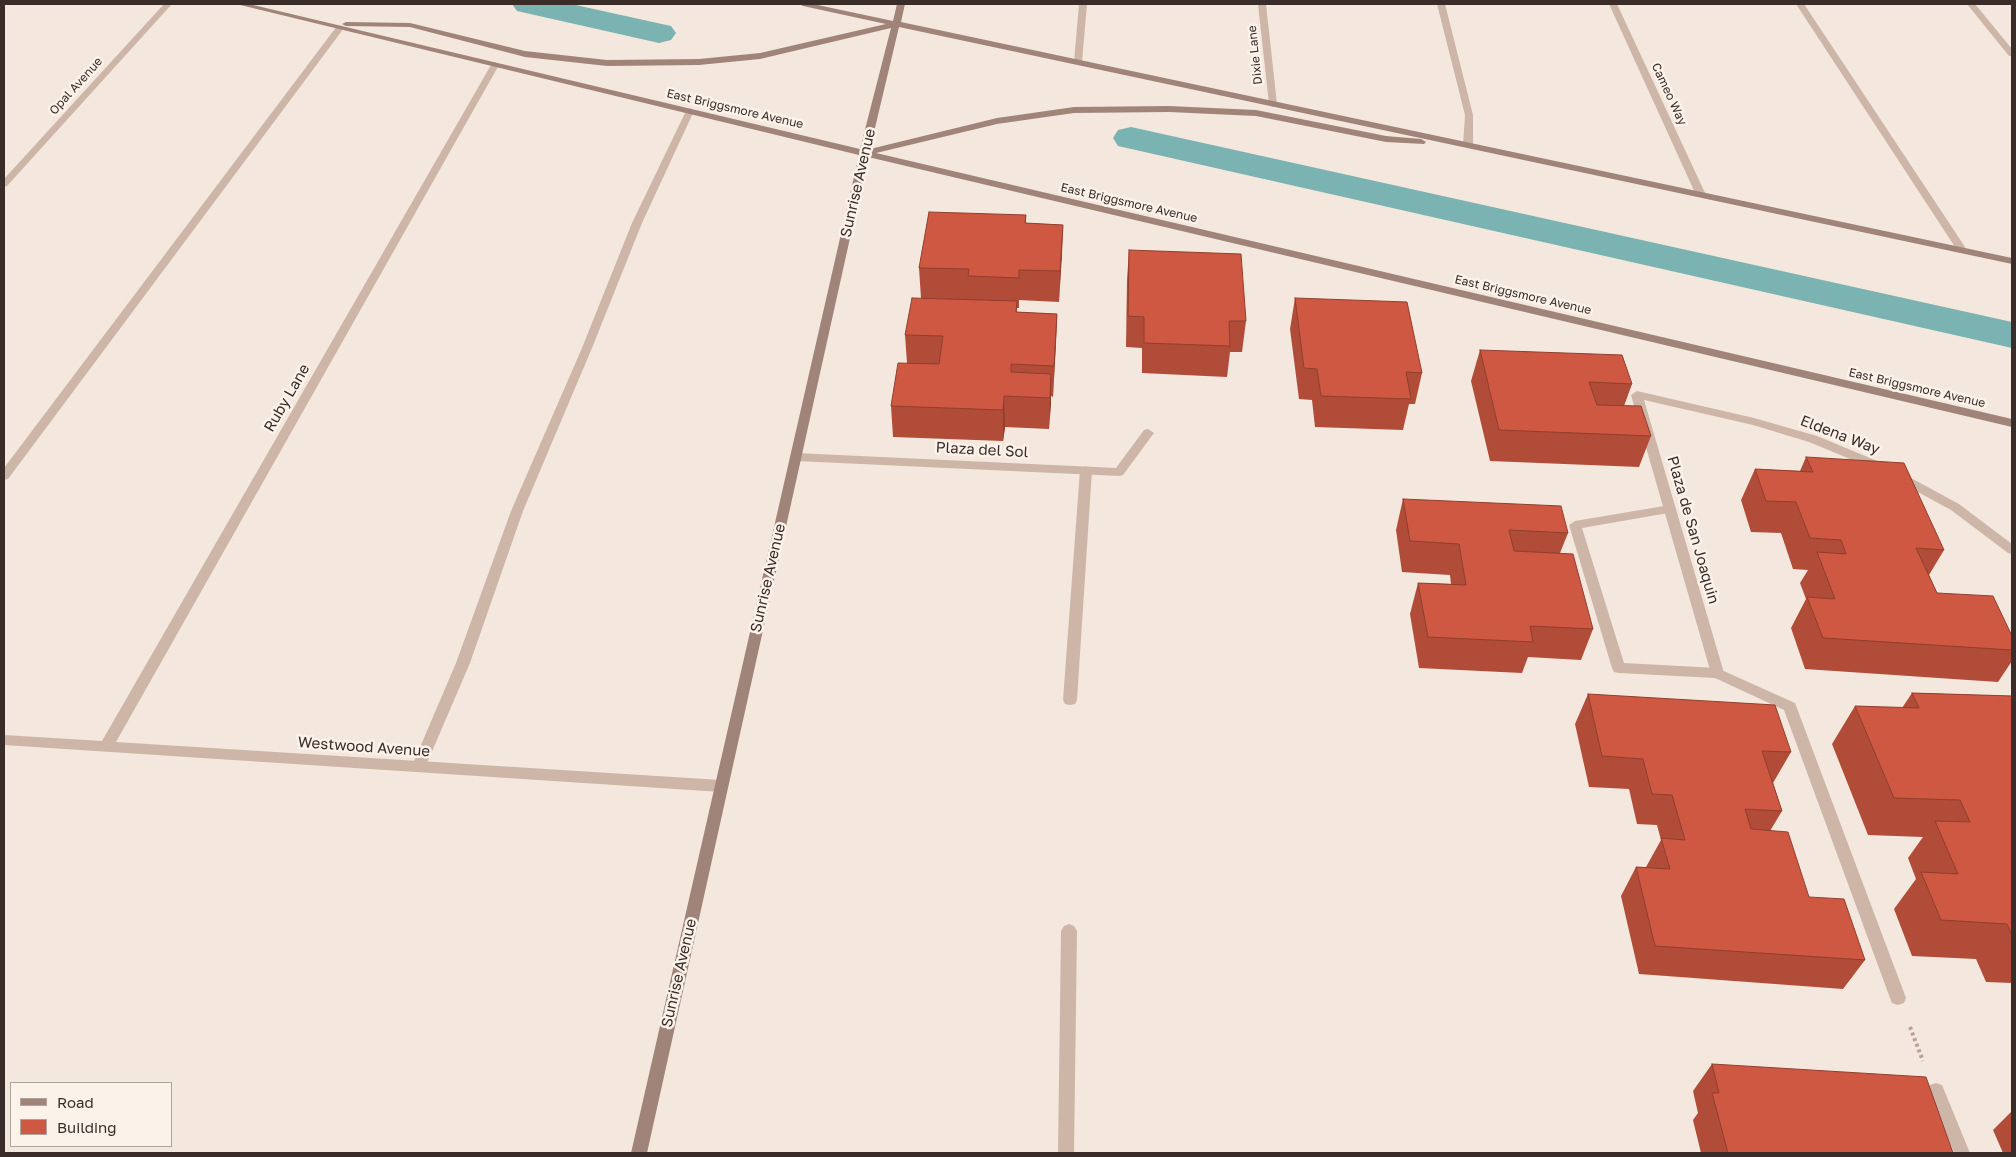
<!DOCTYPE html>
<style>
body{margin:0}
#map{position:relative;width:2016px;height:1157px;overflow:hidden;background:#f4e7dd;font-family:"Golos Text",sans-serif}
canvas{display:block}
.frame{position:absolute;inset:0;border:5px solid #3a2d29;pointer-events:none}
.legend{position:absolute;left:10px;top:1082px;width:162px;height:65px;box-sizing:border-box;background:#fbf2ea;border:1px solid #aea39d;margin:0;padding:6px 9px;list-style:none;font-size:15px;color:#3a2d29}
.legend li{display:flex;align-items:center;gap:10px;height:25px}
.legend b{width:25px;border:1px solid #aea39d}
</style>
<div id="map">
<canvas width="2016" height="1157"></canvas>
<div class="frame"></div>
<ul class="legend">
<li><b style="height:6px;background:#a18479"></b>Road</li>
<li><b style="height:14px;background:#ce5842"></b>Building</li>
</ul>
</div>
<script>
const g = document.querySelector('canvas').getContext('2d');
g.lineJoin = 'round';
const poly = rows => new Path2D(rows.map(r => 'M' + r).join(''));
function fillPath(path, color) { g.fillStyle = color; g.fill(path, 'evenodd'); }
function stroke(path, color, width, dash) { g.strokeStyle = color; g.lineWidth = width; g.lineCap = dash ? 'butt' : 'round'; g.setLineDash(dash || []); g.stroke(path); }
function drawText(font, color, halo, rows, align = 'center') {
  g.font = font + ' "Golos Text",sans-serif'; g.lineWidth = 5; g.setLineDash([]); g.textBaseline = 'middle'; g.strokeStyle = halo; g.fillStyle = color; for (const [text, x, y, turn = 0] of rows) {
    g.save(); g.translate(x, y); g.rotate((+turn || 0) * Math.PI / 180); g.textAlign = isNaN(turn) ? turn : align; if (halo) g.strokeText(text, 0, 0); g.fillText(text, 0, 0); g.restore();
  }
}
fillPath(poly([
 [512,4,571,4,671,26,676,33,671,40,659,43,517,11,512,4],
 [1131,127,2012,322,2012,348,1118,146,1113,138,1118,130,1131,127]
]), '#7ab3b1');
stroke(poly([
 [1910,1027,1923,1061]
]), '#b9a092', 4, [3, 3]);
fillPath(poly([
 [1079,4,1087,4,1082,62,1078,65,1074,62,1079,4],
 [1437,4,1445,4,1473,115,1473,145,1468,148,1463,145,1465,115,1437,4],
 [1796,4,1804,4,1967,250,1966,252,1962,253,1957,250,1796,4],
 [337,26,344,28,8,479,4,480,4,468,337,26],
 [690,108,694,111,642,223,592,348,523,511,470,663,424,770,419,772,414,770,412,766,456,663,511,511,582,348,632,223,686,111,690,108],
 [1086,466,1092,470,1077,700,1075,704,1070,705,1065,704,1063,700,1080,470,1086,466],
 [1670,505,1674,506,1676,509,1674,512,1582,528,1624,663,1717,668,1795,703,1906,998,1904,1003,1898,1005,1892,1003,1890,998,1784,710,1715,678,1619,673,1614,672,1612,668,1569,525,1575,521,1670,505],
 [1069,924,1074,926,1077,931,1074,1153,1058,1153,1061,931,1064,926,1069,924],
 [1936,1083,1942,1085,1970,1153,1954,1153,1928,1091,1930,1085,1936,1083]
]), '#cdb6a8');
fillPath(poly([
 [164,4,172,4,7,186,4,187,4,179,164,4],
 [1258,4,1266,4,1277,104,1273,107,1269,104,1258,4],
 [1609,4,1617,4,1706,195,1704,197,1698,197,1696,195,1609,4],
 [1967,4,1975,4,2012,49,2012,56,2009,56,1967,4],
 [495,62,499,65,116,742,721,780,726,782,728,786,726,790,721,792,4,745,4,735,102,741,491,65,495,62],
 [1637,391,1754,418,1817,436,1887,465,1959,504,2012,544,2012,554,2008,553,1951,510,1879,471,1809,442,1753,425,1644,400,1724,673,1722,677,1717,678,1712,677,1631,395,1637,391],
 [1148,429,1154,433,1123,475,1119,476,796,461,790,457,796,453,1116,468,1144,430,1148,429]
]), '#cdb6a8');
fillPath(poly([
 [236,4,249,4,860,149,891,28,760,59,699,65,607,66,525,57,410,27,346,26,342,24,346,22,410,23,525,51,607,60,699,59,760,53,886,24,803,6,799,4,813,4,893,21,897,4,905,4,901,22,2012,258,2012,264,899,27,870,149,997,118,1074,107,1169,106,1256,110,1386,136,1421,139,1426,142,1424,144,1386,142,1256,116,1169,112,1074,113,997,124,876,153,2012,419,2012,427,868,157,647,1153,631,1153,859,155,236,4]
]), '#a18479');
fillPath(poly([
 [1026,215,1026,223,1063,225,1059,302,1019,300,1019,308,1017,308,1017,312,1057,314,1053,397,1051,396,1049,429,1005,427,1003,441,893,437,891,406,907,363,905,335,921,298,919,268],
 [1129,250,1246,321,1242,352,1230,352,1227,377,1142,373,1142,348,1126,347,1127,280],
 [1295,298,1422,373,1415,404,1409,404,1403,430,1315,427,1312,400,1299,399,1290,329],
 [1480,350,1632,384,1624,406,1651,436,1639,467,1490,461,1471,381],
 [1806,457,1944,550,1929,575,1937,593,2012,636,2012,661,1998,682,1805,669,1791,628,1806,599,1800,583,1808,570,1793,569,1781,533,1751,532,1741,500,1755,469,1800,471],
 [1403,499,1568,533,1560,553,1593,629,1581,660,1528,657,1522,673,1419,668,1410,614,1418,583,1451,584,1450,575,1402,572,1396,530],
 [1912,693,2012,696,2012,983,1986,982,1976,959,1912,956,1894,909,1916,879,1908,858,1923,837,1868,835,1832,744,1855,706,1902,708],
 [1588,694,1791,752,1773,783,1782,811,1770,831,1809,897,1865,960,1843,989,1639,974,1621,896,1636,867,1646,867,1661,840,1657,825,1637,824,1629,789,1589,787,1575,724],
 [1712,1064,1953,1153,1701,1153,1693,1120,1698,1113,1693,1091],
 [2012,1111,2012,1153,2003,1153,1993,1130]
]), '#b14c39');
fillPath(poly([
 [1063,225,1062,255,1059,302,1060,271],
 [1057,314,1056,344,1053,397,1054,366],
 [1051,374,1051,405,1049,429,1050,398],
 [1004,396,1005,427,1003,441,1003,410]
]), '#903e2e');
const building = poly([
 [929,212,1026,215,1025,223,1063,225,1060,271,1019,270,1019,278,968,276,969,269,919,268,929,212],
 [1129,250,1241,254,1246,321,1229,321,1230,346,1144,343,1144,317,1128,316,1129,250],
 [912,298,1017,301,1016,312,1057,314,1054,366,1011,364,1011,372,1051,374,1050,398,1004,396,1003,410,891,406,898,363,939,364,943,336,905,335,912,298],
 [1295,298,1407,302,1422,373,1406,372,1411,399,1321,396,1317,369,1304,368,1295,298],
 [1480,350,1622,355,1632,384,1589,382,1597,405,1641,406,1651,436,1499,430,1480,350],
 [1806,457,1904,463,1944,550,1916,548,1937,593,1993,596,2012,636,2012,650,1823,638,1807,597,1835,599,1817,552,1846,554,1841,540,1810,538,1796,502,1766,501,1755,469,1813,472,1806,457],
 [1403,499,1561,506,1568,533,1509,530,1514,551,1573,554,1593,629,1530,626,1533,642,1428,637,1418,583,1466,585,1459,544,1410,541,1403,499],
 [1912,693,2012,696,2012,935,2007,924,1941,920,1921,872,1958,874,1935,821,1970,822,1960,800,1894,798,1855,706,1919,708,1912,693],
 [1588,694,1775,705,1791,752,1762,751,1782,811,1745,809,1751,829,1788,832,1809,897,1844,899,1865,960,1655,946,1636,867,1670,869,1661,838,1685,840,1672,795,1652,794,1643,759,1602,756,1588,694],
 [1712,1064,1926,1077,1953,1153,1728,1153,1712,1093,1719,1093,1712,1064]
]);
fillPath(building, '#ce5842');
stroke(building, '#903e2e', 1);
drawText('12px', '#3a2d29', '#fbf2ea', [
 ["Dixie Lane",1255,55,-96],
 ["Opal Avenue",76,86,-48],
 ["Cameo Way",1669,94,65],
 ["East Briggsmore Avenue",735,109,13],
 ["East Briggsmore Avenue",1129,203,13],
 ["East Briggsmore Avenue",1523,295,13],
 ["East Briggsmore Avenue",1917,388,13]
]);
drawText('15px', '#3a2d29', '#fbf2ea', [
 ["Sunrise Avenue",858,183,-77],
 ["Ruby Lane",287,398,-60],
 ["Eldena Way",1840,435,21],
 ["Plaza del Sol",982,450,3],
 ["Plaza de San Joaquin",1693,530,74],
 ["Sunrise Avenue",768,578,-77],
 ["Westwood Avenue",364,747,4],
 ["Sunrise Avenue",679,973,-77]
]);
</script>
